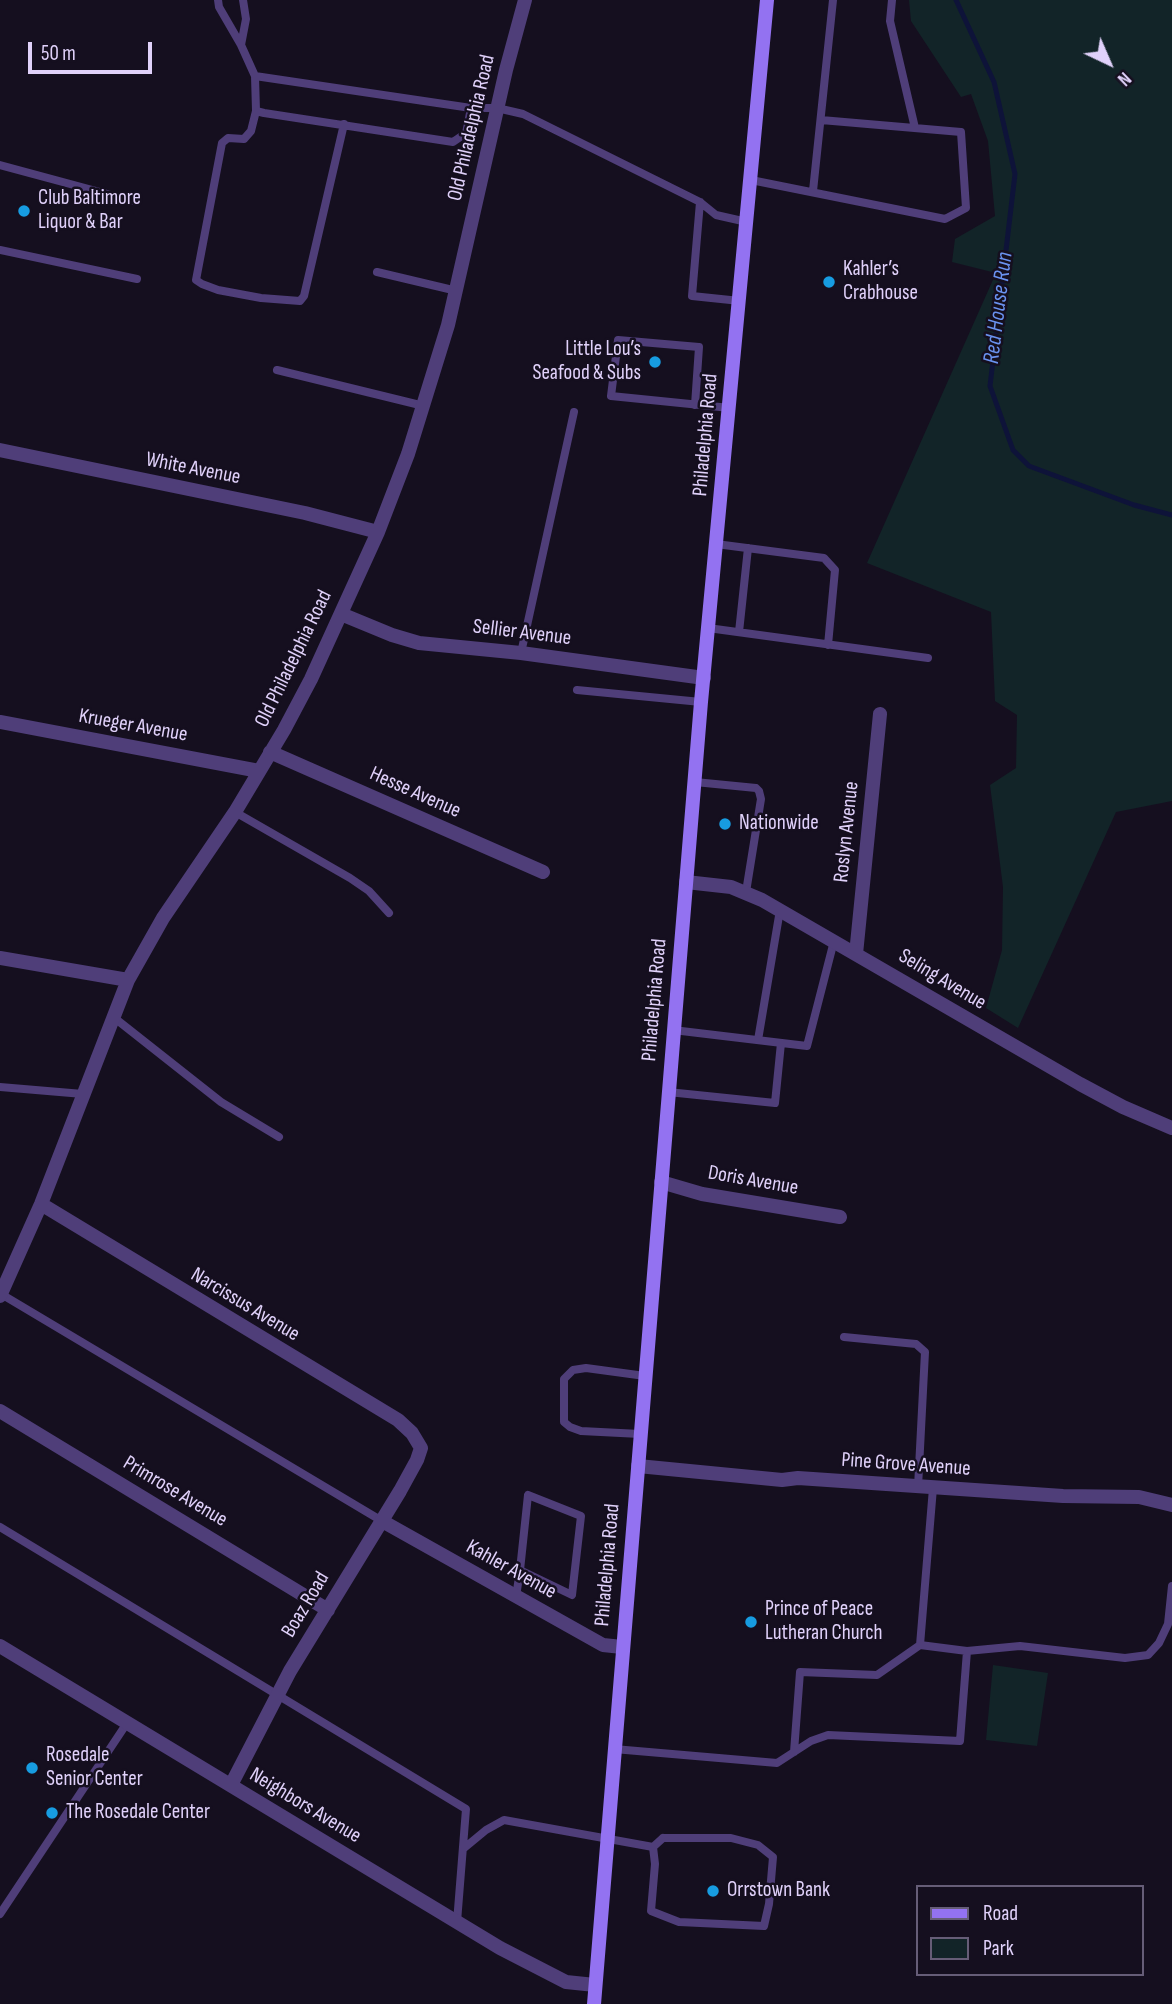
<!DOCTYPE html>
<meta charset="utf-8">
<style>
body{margin:0}
#map{position:relative;width:1172px;height:2004px;overflow:hidden;background:#150f1f;font-family:"Sofia Sans Condensed",sans-serif}
canvas{display:block}
.legend{position:absolute;left:916px;top:1885px;width:228px;height:91px;box-sizing:border-box;background:#150f1f;border:2px solid #665d77;margin:0;padding:9px 12px;list-style:none;font-size:21px;color:#e0d1fa}
.legend li{display:flex;align-items:center;gap:14px;height:35px}
.legend b{width:35px;border:2px solid #665d77}
.north{position:absolute;left:1074px;top:28px;width:70px;height:70px;-webkit-text-stroke:5px #150f1f;paint-order:stroke;rotate:136deg;font-size:19px;font-weight:700;line-height:28px;text-align:center;color:#e0d1fa}
.north::after{content:'';display:block;margin:auto;width:24px;height:32px;background:#e0d1fa;clip-path:polygon(50% 0,100% 100%,50% 72%,0 100%)}
.scale{position:absolute;left:28px;top:42px;width:124px;height:32px;box-sizing:border-box;border:4px solid #e0d1fa;border-top:0;padding-left:9px;font-size:21px;line-height:24px;white-space:nowrap;color:#e0d1fa;-webkit-text-stroke:5px #150f1f;paint-order:stroke}
</style>
<div id="map">
<canvas width="1172" height="2004"></canvas>
<ul class="legend">
<li><b style="height:9px;background:#9372f1"></b>Road</li>
<li><b style="height:19px;background:#122428"></b>Park</li>
</ul>
<div class="north">N</div>
<div class="scale">50 m</div>
</div>
<script>
const g = document.querySelector('canvas').getContext('2d');
g.lineJoin = 'round';
function fillPath(path, color) { g.fillStyle = color; g.fill(path, 'evenodd'); }
const poly = rows => new Path2D(rows.map(r => 'M' + r).join(''));
function stroke(path, color, width, dash) { g.strokeStyle = color; g.lineWidth = width; g.lineCap = dash ? 'butt' : 'round'; g.setLineDash(dash || []); g.stroke(path); }
function drawText(font, color, halo, rows, align = 'center') {
  g.font = font + ' "Sofia Sans Condensed",sans-serif'; g.lineWidth = 5; g.setLineDash([]); g.textBaseline = 'middle'; g.strokeStyle = halo; g.fillStyle = color; for (const [text, x, y, turn = 0] of rows) {
    g.save(); g.translate(x, y); g.rotate((+turn || 0) * Math.PI / 180); g.textAlign = isNaN(turn) ? turn : align; if (halo) g.strokeText(text, 0, 0); g.fillText(text, 0, 0); g.restore();
  }
}
fillPath(poly([
 [909,0,1172,0,1172,801,1116,812,1018,1028,986,1008,1002,950,1003,887,990,785,1016,768,1017,715,995,701,991,612,867,563,996,273,952,262,955,239,995,216,988,141,971,94,961,97,911,21],
 [993,1665,1048,1673,1037,1746,986,1740]
]), '#122428');
stroke(poly([
 [956,0,994,82,1015,174,990,386,1013,450,1029,466,1134,505,1172,515]
]), '#0e1339', 5);
stroke(poly([
 [218,0,219,7,241,45,246,19,243,0],
 [892,0,890,21,915,128],
 [241,45,255,76,471,108,497,108,523,114,700,202,716,215,747,222],
 [255,76,256,111,264,113,453,142,466,133,471,108],
 [256,111,251,131,244,139,228,138,222,143,196,280,202,284,218,290,261,298,300,301,304,296,344,124],
 [0,165,137,202],
 [751,180,945,219,966,208,961,132,821,120],
 [813,191,833,0],
 [700,202,692,296,740,301],
 [0,250,137,279],
 [377,272,457,291],
 [277,370,424,406],
 [695,405,699,347,618,340,611,396,730,408],
 [716,544,824,558,835,570,828,645],
 [708,628,928,658],
 [739,632,748,548],
 [521,653,574,412],
 [577,690,701,702],
 [695,782,756,788,759,791,761,799,746,892],
 [235,812,350,878,369,891,389,913],
 [112,1016,221,1102,279,1137],
 [673,1030,807,1046,834,941],
 [758,1040,780,910],
 [0,1087,83,1094],
 [668,1092,775,1103,781,1043],
 [1,1294,382,1521],
 [844,1337,916,1344,925,1352,918,1487],
 [640,1434,581,1431,570,1427,564,1422,564,1379,573,1370,586,1368,645,1376],
 [0,1527,466,1809,457,1922],
 [516,1597,520,1570,572,1595,581,1516,528,1495,520,1570],
 [920,1645,933,1488],
 [967,1651,1020,1646,1125,1658,1148,1655,1159,1643,1168,1624,1172,1586],
 [614,1749,777,1763,811,1741,828,1735,960,1741,967,1651,920,1645,877,1675,800,1672,794,1752],
 [663,1838,731,1838,758,1845,773,1857,769,1904,764,1926,679,1922,651,1911,655,1864,653,1847,663,1838],
 [463,1849,486,1830,504,1820,653,1847],
 [0,1914,127,1723]
]), '#4f3e79', 8);
stroke(poly([
 [0,450,305,513,378,532],
 [341,614,392,635,419,643,521,653,704,678],
 [0,722,259,771],
 [270,752,543,872],
 [686,882,731,887,762,900,1080,1084,1123,1107,1172,1128],
 [856,954,880,714],
 [0,958,128,980],
 [661,1182,702,1194,840,1217],
 [41,1204,398,1420,412,1433,421,1448,417,1460,400,1491,290,1671,231,1785],
 [0,1296,41,1204,128,980,163,918,235,812,284,730,311,679,378,532,408,454,448,325,506,70,525,0],
 [0,1411,328,1610],
 [638,1466,782,1480,798,1478,1063,1496,1139,1497,1172,1505],
 [382,1521,603,1645,622,1647],
 [0,1646,500,1948,566,1982,595,1985]
]), '#4f3e79', 14);
stroke(poly([
 [594,2004,701,702,767,0]
]), '#9372f1', 14);
for (const [x, y, r, color] of [
 [24,211,7,"#179ce1"],
 [829,282,7,"#179ce1"],
 [655,362,7,"#179ce1"],
 [725,824,7,"#179ce1"],
 [751,1622,7,"#179ce1"],
 [32,1768,7,"#179ce1"],
 [52,1813,7,"#179ce1"],
 [713,1891,7,"#179ce1"]
]) { const dot = new Path2D(); dot.arc(x, y, r, 0, 2 * Math.PI); g.fillStyle = color; g.fill(dot); stroke(dot, '#150f1f', 2.5); }
drawText('21px', '#e0d1fa', '#150f1f', [
 ["Old Philadelphia Road",472,128,-77],
 ["Philadelphia Road",706,435,-85],
 ["White Avenue",193,469,11],
 ["Sellier Avenue",522,633,7],
 ["Old Philadelphia Road",294,659,-64],
 ["Krueger Avenue",133,726,10],
 ["Hesse Avenue",415,793,24],
 ["Roslyn Avenue",847,832,-84],
 ["Seling Avenue",942,980,31],
 ["Philadelphia Road",655,1000,-85],
 ["Doris Avenue",753,1181,10],
 ["Narcissus Avenue",245,1305,31],
 ["Pine Grove Avenue",906,1465,4],
 ["Primrose Avenue",175,1492,31],
 ["Philadelphia Road",608,1565,-85],
 ["Kahler Avenue",511,1570,29],
 ["Boaz Road",306,1605,-59],
 ["Neighbors Avenue",305,1806,31]
]);
drawText('21px', '#e0d1fa', '#150f1f', [
 ["Club Baltimore",38,199],
 ["Liquor & Bar",38,223],
 ["Kahler’s",843,270],
 ["Crabhouse",843,294],
 ["Little Lou’s",641,350,"right"],
 ["Seafood & Subs",641,374,"right"],
 ["Nationwide",739,824],
 ["Prince of Peace",765,1610],
 ["Lutheran Church",765,1634],
 ["Rosedale",46,1756],
 ["Senior Center",46,1780],
 ["The Rosedale Center",66,1813],
 ["Orrstown Bank",727,1891]
], 'left');
drawText('italic 23px', '#6a92f0', '#150f1f', [
 ["Red House Run",999,308,-83]
]);
</script>
